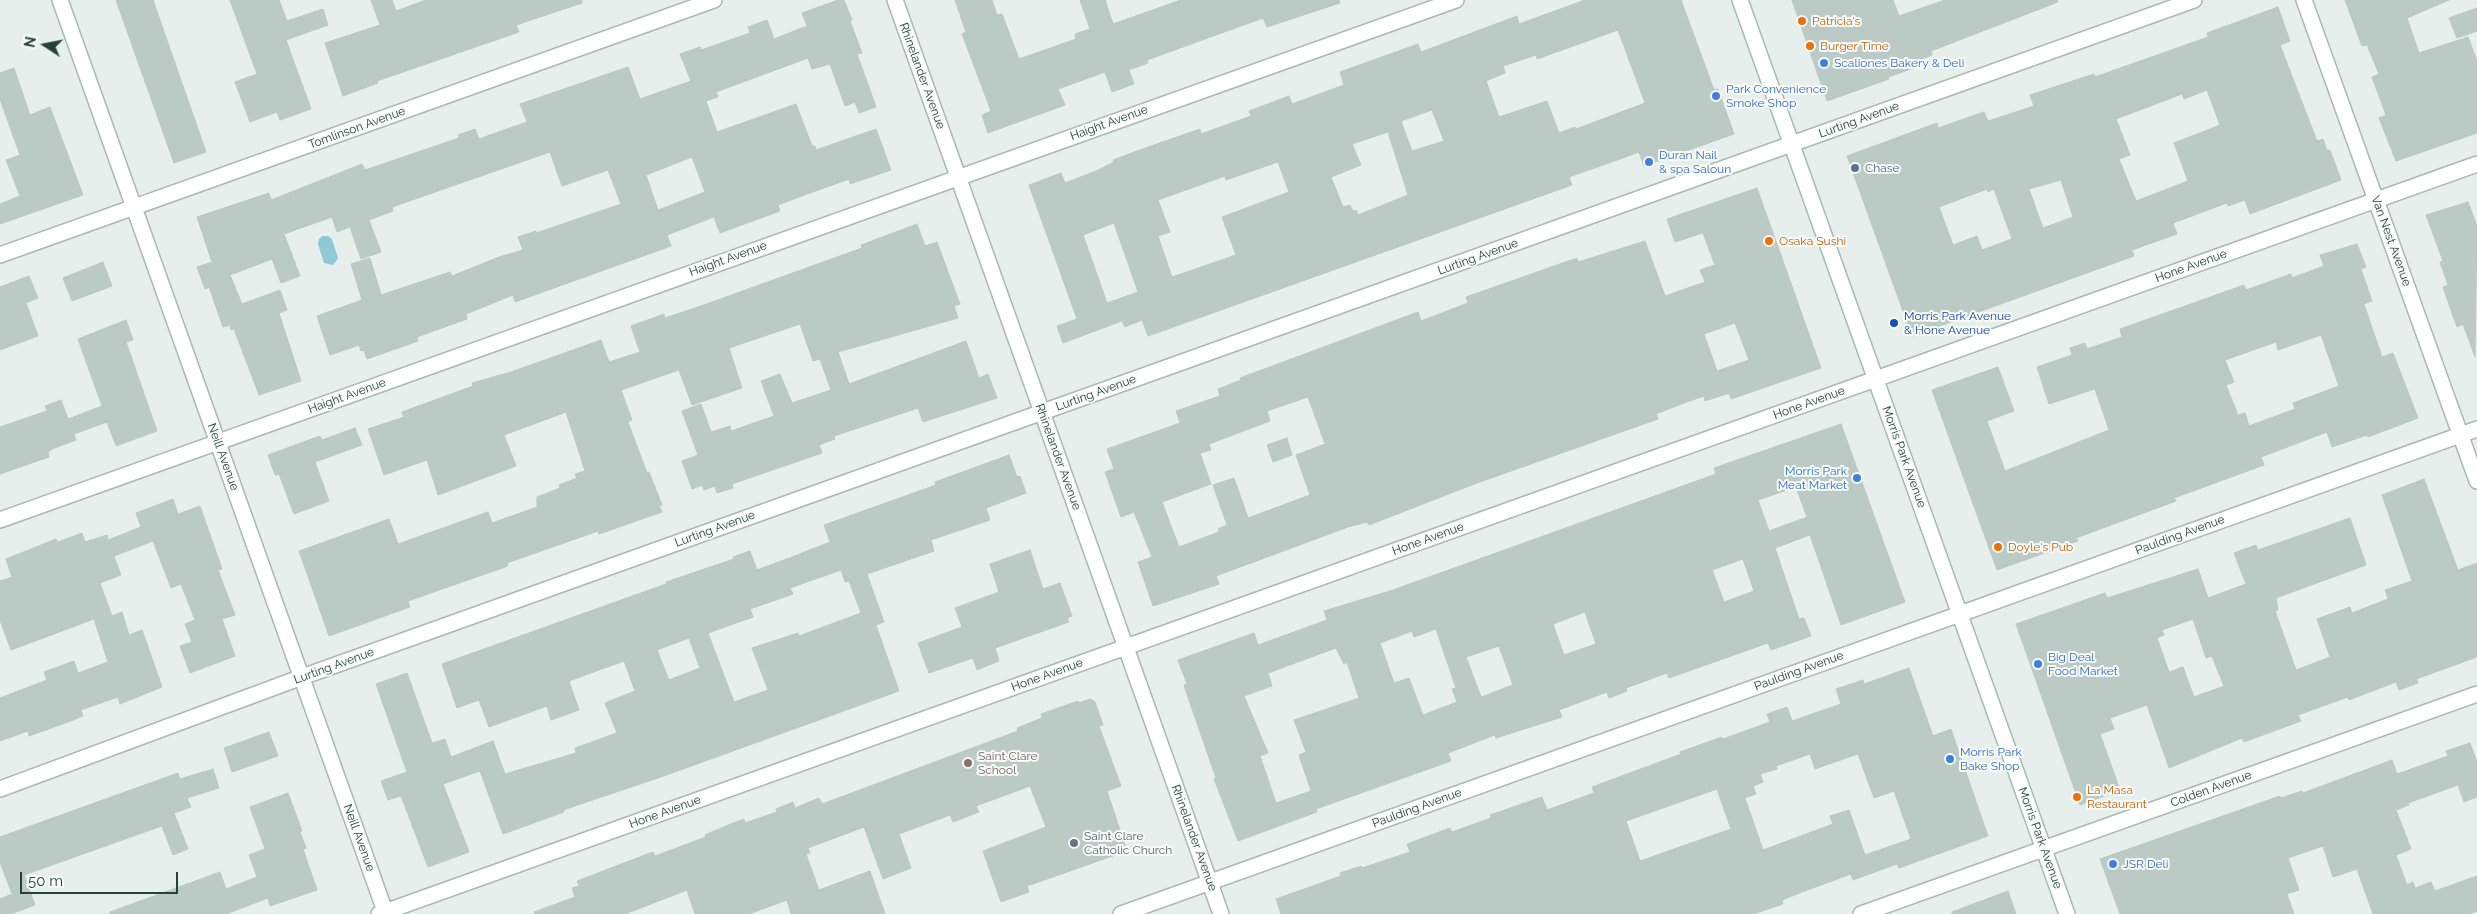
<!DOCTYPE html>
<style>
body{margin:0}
#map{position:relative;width:2477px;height:914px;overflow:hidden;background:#e6efeb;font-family:Raleway,sans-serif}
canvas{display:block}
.north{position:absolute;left:20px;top:20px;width:50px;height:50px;-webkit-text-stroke:4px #f7fbf9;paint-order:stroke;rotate:281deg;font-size:14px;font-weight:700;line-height:20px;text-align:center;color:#24423a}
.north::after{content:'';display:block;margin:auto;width:18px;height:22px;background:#24423a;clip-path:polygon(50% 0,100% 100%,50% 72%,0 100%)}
.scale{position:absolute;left:20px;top:872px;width:158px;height:22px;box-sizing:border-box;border:2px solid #24423a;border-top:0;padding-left:6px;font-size:15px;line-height:18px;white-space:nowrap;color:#24423a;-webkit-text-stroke:4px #f7fbf9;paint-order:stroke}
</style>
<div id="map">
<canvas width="2477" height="914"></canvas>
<div class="north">N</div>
<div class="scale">50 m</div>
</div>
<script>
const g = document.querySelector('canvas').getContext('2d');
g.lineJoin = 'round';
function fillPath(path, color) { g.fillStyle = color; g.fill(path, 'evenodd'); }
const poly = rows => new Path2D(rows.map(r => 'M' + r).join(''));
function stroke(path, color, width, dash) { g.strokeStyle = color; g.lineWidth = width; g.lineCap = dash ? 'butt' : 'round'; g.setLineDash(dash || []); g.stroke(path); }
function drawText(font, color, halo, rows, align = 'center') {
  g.font = font + ' Raleway,sans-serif'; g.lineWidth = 4; g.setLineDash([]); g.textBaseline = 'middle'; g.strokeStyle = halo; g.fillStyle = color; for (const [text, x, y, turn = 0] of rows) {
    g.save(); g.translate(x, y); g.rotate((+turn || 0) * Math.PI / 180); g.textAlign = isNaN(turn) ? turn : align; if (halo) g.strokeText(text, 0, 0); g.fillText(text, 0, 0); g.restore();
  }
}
fillPath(poly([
 [322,236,328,236,332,239,338,258,333,265,324,263,318,244,319,239]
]), '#8ec9d4');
const building = poly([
 [116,0,153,0,206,152,174,163,116,0],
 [230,0,279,0,287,21,323,9,328,25,286,40,311,109,280,120,277,112,250,122,235,82,257,74,230,0],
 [371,0,392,0,396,11,426,0,582,0,582,3,516,25,519,32,377,81,378,83,343,96,325,43,380,25,371,0],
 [838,0,844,0,852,20,850,21,862,53,857,54,876,107,859,113,855,102,845,106,830,64,812,69,808,58,716,92,718,97,706,101,717,132,796,104,812,146,815,146,816,150,876,129,891,170,850,184,849,179,799,197,778,205,780,211,720,233,714,217,667,235,671,246,515,302,513,295,466,314,467,319,417,337,418,341,367,359,364,350,361,351,359,345,330,355,317,316,362,300,351,264,370,258,381,295,450,272,452,276,499,257,523,250,518,237,536,231,536,233,621,204,608,170,562,186,550,152,392,207,393,211,369,220,381,252,361,259,350,227,337,232,332,217,284,234,300,276,281,283,272,259,230,275,242,304,280,290,287,310,279,313,301,381,259,395,234,329,231,330,230,325,223,327,209,287,205,289,197,267,212,262,197,217,269,193,271,200,362,164,365,170,459,138,458,135,475,129,479,139,504,130,527,122,520,104,628,67,640,99,691,81,680,54,700,47,701,50,750,33,748,27,767,20,774,39,807,26,802,13,838,0],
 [692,157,705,192,658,210,646,175,692,157],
 [955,0,992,0,997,15,1002,14,1019,59,1076,39,1075,34,1090,29,1080,0,1105,0,1113,24,1181,0,1339,0,1340,3,1267,27,1263,18,1147,60,1148,63,1129,70,1134,84,1112,92,1105,72,1058,89,1065,105,988,133,982,115,991,111,962,34,966,32,955,0],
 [1585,0,1681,0,1714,90,1718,89,1734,134,1644,166,1639,152,1620,159,1569,177,1572,185,1148,336,1142,320,1125,327,1122,321,1063,343,1057,326,1077,319,1029,185,1061,173,1065,183,1096,171,1114,162,1113,160,1137,151,1200,129,1201,134,1251,116,1249,111,1289,96,1292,104,1344,85,1340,72,1418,44,1421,52,1517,16,1519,24,1585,0],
 [1618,30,1645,103,1576,129,1575,127,1559,133,1547,101,1499,117,1486,81,1505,73,1503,66,1536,55,1537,59,1618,30],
 [1432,110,1444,141,1412,151,1401,121,1432,110],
 [1388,132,1408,195,1358,215,1356,210,1353,211,1350,205,1343,207,1331,177,1361,165,1352,144,1388,132],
 [1278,162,1289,192,1222,217,1236,255,1172,277,1158,236,1170,232,1158,200,1225,176,1226,180,1278,162],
 [1114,223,1138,292,1107,303,1083,235,1114,223],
 [1792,0,1893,0,1899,16,1945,0,2057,0,2058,2,1931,51,1932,55,1915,62,1917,67,1888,77,1889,79,1827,101,1792,0],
 [2345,0,2449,0,2407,18,2419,53,2468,37,2477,61,2477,133,2396,161,2379,118,2386,115,2372,77,2379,74,2367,45,2362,46,2345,0],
 [2278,7,2290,41,2280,45,2317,141,2323,139,2327,151,2330,150,2341,180,2250,214,2245,200,2228,206,2227,203,2173,223,2177,234,2132,250,2134,256,1912,336,1847,156,1937,123,1938,128,1984,112,1988,121,2034,106,2030,95,2094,74,2095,77,2208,37,2207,33,2278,7],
 [2207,90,2220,125,2174,143,2188,181,2136,201,2119,159,2130,155,2116,119,2182,94,2184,99,2207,90],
 [2061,180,2073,217,2043,228,2029,189,2061,180],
 [1987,189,1988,192,1994,189,2012,239,1982,250,1977,236,1953,245,1939,207,1987,189],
 [2477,8,2477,31,2457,38,2449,18,2477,8],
 [14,68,30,115,50,107,83,195,0,224,0,204,20,196,6,160,20,155,0,99,0,73,14,68],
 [1757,188,1821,368,1731,399,1729,393,1705,401,1704,396,1684,403,1656,414,1658,419,1477,483,1369,525,1367,522,1348,527,1216,576,1219,584,1153,606,1138,562,1152,557,1134,512,1121,517,1105,472,1114,469,1107,449,1180,423,1176,411,1220,396,1218,389,1241,380,1240,378,1418,312,1421,321,1468,303,1466,297,1577,258,1578,262,1645,241,1665,296,1705,282,1700,270,1715,265,1703,233,1675,242,1667,219,1757,188],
 [1735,323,1749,360,1717,371,1704,334,1735,323],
 [1308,397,1325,444,1296,455,1310,495,1248,518,1234,478,1213,485,1227,525,1218,529,1219,532,1179,547,1162,502,1211,484,1200,453,1211,450,1209,444,1270,421,1267,411,1308,397],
 [2468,202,2477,226,2475,357,2463,324,2457,327,2451,310,2443,287,2448,285,2440,262,2443,261,2426,215,2468,202],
 [917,224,925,246,937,242,960,304,954,306,958,318,838,352,849,384,966,341,979,378,988,374,997,398,923,422,918,408,834,436,835,439,819,445,822,453,732,484,733,488,717,493,715,486,704,490,702,485,692,489,682,461,698,455,682,411,701,404,711,432,730,426,731,431,774,416,761,381,780,374,792,403,831,390,820,359,813,361,800,324,729,348,742,388,692,405,679,370,621,390,632,420,628,422,647,473,649,472,662,505,659,506,662,512,599,534,598,531,507,563,508,566,408,601,410,607,329,636,299,551,389,519,398,544,488,512,492,523,537,507,537,497,560,488,559,485,577,478,575,474,585,471,566,412,504,435,516,466,438,495,427,460,384,475,368,429,404,417,402,412,473,386,472,383,511,372,601,340,609,362,640,352,631,326,664,314,665,318,701,306,862,248,861,245,917,224],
 [2357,244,2366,267,2361,269,2372,301,2364,304,2382,357,2393,353,2418,418,2368,437,2367,435,2332,447,2327,432,2261,457,2264,465,2174,498,2176,501,2076,538,2078,541,1997,570,1932,390,1998,367,2014,411,1987,421,2005,471,2109,430,2095,389,2049,404,2037,367,2072,355,2070,348,2085,343,2087,349,2122,337,2120,329,2188,305,2244,285,2246,290,2291,274,2292,278,2324,266,2320,255,2357,244],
 [2321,335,2339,386,2293,403,2295,409,2249,426,2245,413,2238,415,2226,385,2234,382,2225,360,2276,342,2278,350,2321,335],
 [103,262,112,286,72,301,63,278,103,262],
 [29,276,38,298,26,303,38,336,0,350,0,287,29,276],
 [126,320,133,340,126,342,157,431,116,446,107,422,74,434,76,440,52,449,48,452,49,457,0,474,0,427,47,411,45,406,61,400,68,419,102,406,78,339,126,320],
 [1841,424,1905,602,1841,625,1810,535,1775,548,1799,619,1804,618,1811,636,1771,650,1768,643,1669,678,1667,673,1626,688,1627,691,1609,698,1607,692,1559,710,1562,717,1496,738,1495,735,1448,753,1451,761,1316,809,1317,812,1238,841,1214,779,1216,778,1192,709,1184,685,1187,684,1178,660,1254,633,1258,645,1327,620,1324,611,1393,590,1716,474,1714,468,1841,424],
 [1796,487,1807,517,1769,531,1758,500,1796,487],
 [1743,559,1754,591,1724,602,1712,570,1743,559],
 [1585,612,1596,644,1564,655,1553,624,1585,612],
 [1436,629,1456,688,1452,689,1457,702,1423,715,1409,678,1394,683,1380,643,1412,631,1414,637,1436,629],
 [1499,646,1513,685,1481,697,1466,657,1499,646],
 [1336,648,1344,664,1347,662,1359,698,1294,720,1306,752,1299,755,1311,791,1276,803,1260,756,1268,753,1244,696,1272,686,1268,673,1336,648],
 [355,428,362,445,315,462,329,501,294,514,279,474,275,475,268,455,320,436,322,440,355,428],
 [1287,438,1292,455,1273,462,1267,445,1287,438],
 [1009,455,1017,477,1020,476,1026,493,986,508,990,520,931,540,934,551,867,574,884,622,876,625,899,691,658,778,563,810,564,812,503,834,480,771,443,784,469,852,428,867,401,796,388,800,381,781,407,772,376,684,407,673,432,743,445,739,451,757,493,741,505,774,576,753,575,748,617,733,605,703,635,691,624,661,569,681,579,710,551,720,547,706,489,727,479,700,457,708,442,664,666,584,666,582,734,559,733,557,750,551,757,570,792,557,830,542,824,525,936,485,935,482,1009,455],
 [841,570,845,582,849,581,861,613,799,636,798,633,752,648,768,690,734,702,708,633,753,617,750,609,793,594,790,588,841,570],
 [689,638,700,668,669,680,657,650,689,638],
 [2424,479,2458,570,2477,563,2477,657,2416,679,2418,683,2399,690,2396,682,2349,700,2348,697,2298,715,2301,721,2244,742,2242,738,2169,768,2147,705,2110,718,2114,729,2100,734,2120,790,2080,805,2016,624,2105,593,2107,598,2198,569,2208,598,2246,584,2234,553,2256,545,2258,550,2350,518,2366,565,2276,598,2278,610,2275,611,2296,670,2330,657,2317,619,2350,607,2352,613,2388,599,2385,590,2412,581,2382,495,2424,479],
 [2193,619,2206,658,2212,656,2224,686,2194,697,2183,667,2169,672,2157,638,2164,635,2162,630,2193,619],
 [173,499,178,514,200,506,222,569,218,570,235,615,222,619,235,656,190,673,180,646,192,642,185,624,195,620,181,584,171,588,153,541,114,556,121,575,100,583,112,616,122,612,129,635,142,630,162,687,120,704,118,697,81,710,83,716,68,722,29,736,28,731,0,741,0,698,47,680,44,672,74,661,78,673,108,662,94,619,11,650,0,620,0,581,12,577,6,559,56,539,58,542,82,533,85,542,107,535,108,540,141,527,136,513,173,499],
 [1030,550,1043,589,1060,583,1072,616,1067,618,1069,622,995,648,999,661,977,670,973,658,929,673,918,643,962,627,955,608,999,592,990,564,1030,550],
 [1909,668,1933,736,1951,729,1988,836,1899,868,1897,864,1853,880,1851,874,1802,892,1782,900,1783,904,1753,914,1281,914,1276,899,1341,876,1340,873,1361,866,1362,868,1410,852,1407,844,1450,828,1452,832,1491,818,1490,815,1542,797,1547,810,1594,793,1592,787,1681,754,1680,752,1705,743,1722,737,1723,739,1770,722,1767,714,1787,707,1792,721,1841,704,1836,689,1863,680,1864,684,1909,668],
 [1810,754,1815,769,1858,754,1874,798,1894,791,1911,839,1865,855,1849,810,1830,816,1833,824,1763,850,1745,798,1756,794,1753,786,1763,782,1760,774,1777,769,1776,766,1810,754],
 [1717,789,1731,829,1640,861,1626,821,1717,789],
 [1090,699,1095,702,1103,725,1099,726,1121,786,1107,791,1127,851,1027,886,1029,892,1001,902,983,851,1046,827,1030,786,976,806,979,812,953,822,950,815,899,834,911,868,883,879,864,827,808,848,810,853,806,854,819,890,870,871,885,914,791,914,787,900,749,914,695,914,687,890,625,914,535,914,534,912,575,897,572,888,579,886,577,881,637,858,653,852,655,856,706,837,705,835,728,825,744,819,745,823,777,812,776,809,793,802,795,808,819,798,822,804,1018,731,1017,728,1042,718,1041,714,1078,701,1079,703,1090,699],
 [269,732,278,756,232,772,224,748,269,732],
 [2470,743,2477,762,2477,797,2464,802,2458,785,2408,803,2409,805,2396,810,2411,849,2396,855,2407,885,2413,882,2415,888,2431,882,2435,891,2477,876,2477,911,2470,914,2373,914,2357,869,2333,877,2323,846,2288,858,2299,890,2287,894,2294,914,2120,914,2100,859,2280,796,2281,798,2302,791,2303,793,2392,760,2397,774,2448,756,2446,751,2470,743],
 [213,769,219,788,187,798,191,807,174,813,188,849,173,855,162,826,142,833,24,875,35,905,11,914,0,914,0,899,12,894,0,862,0,837,178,773,180,779,213,769],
 [288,793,302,831,300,832,306,848,303,849,317,890,270,906,268,898,226,914,110,914,110,912,220,872,226,889,257,877,249,855,265,849,250,807,288,793],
 [2008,891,2016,914,1952,914,1952,912,2008,891]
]);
fillPath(building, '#bbcac4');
stroke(building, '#b8c9c2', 1);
const street = poly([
 [60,0,386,914],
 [895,0,1221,914],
 [2304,0,2477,481],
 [0,255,714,0],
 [0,520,1456,0],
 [0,789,302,677,2194,0],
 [379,914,2477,164],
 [1121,914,2477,429],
 [1861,914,2477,694]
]);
const secondary = poly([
 [1740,0,2067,914]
]);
stroke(street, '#a8b8b2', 18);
stroke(secondary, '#a4bbb3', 18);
stroke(street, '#fff', 15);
stroke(secondary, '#fff', 15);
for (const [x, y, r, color] of [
 [1802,21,5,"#e8710a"],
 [1810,46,5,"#e8710a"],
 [1824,63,5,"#3f7fe0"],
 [1716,96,5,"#3f7fe0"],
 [1649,162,5,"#3f7fe0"],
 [1855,168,5,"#5c6f8a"],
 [1769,241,5,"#e8710a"],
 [1894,323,5,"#1a4fb4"],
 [1857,478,5,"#3f7fe0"],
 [1998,547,5,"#e8710a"],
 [2038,664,5,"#3f7fe0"],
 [1950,759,5,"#3f7fe0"],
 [968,763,5,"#8d6e63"],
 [2077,797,5,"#e8710a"],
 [1074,843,5,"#6b7280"],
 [2113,864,5,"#3f7fe0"]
]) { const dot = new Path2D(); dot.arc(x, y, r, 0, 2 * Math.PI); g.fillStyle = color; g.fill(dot); stroke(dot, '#f7fbf9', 2); }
drawText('12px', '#c56008', '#f7fbf9', [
 ["Patricia's",1812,21],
 ["Burger Time",1820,46],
 ["Osaka Sushi",1779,241],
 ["Doyle's Pub",2008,547],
 ["La Masa",2087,790],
 ["Restaurant",2087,804]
], 'left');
drawText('12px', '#366cbe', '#f7fbf9', [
 ["Scaliones Bakery & Deli",1834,63],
 ["Park Convenience",1726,89],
 ["Smoke Shop",1726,103],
 ["Duran Nail",1659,155],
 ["& spa Saloun",1659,169],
 ["Morris Park",1847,471,"right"],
 ["Meat Market",1847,485,"right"],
 ["Big Deal",2048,657],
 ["Food Market",2048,671],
 ["Morris Park",1960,752],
 ["Bake Shop",1960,766],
 ["JSR Deli",2123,864]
], 'left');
drawText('12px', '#24423a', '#f7fbf9', [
 ["Rhinelander Avenue",922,76,70],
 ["Lurting Avenue",1859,120,-20],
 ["Haight Avenue",1109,123,-20],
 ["Tomlinson Avenue",357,128,-20],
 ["Van Nest Avenue",2391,241,70],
 ["Lurting Avenue",1478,257,-20],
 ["Haight Avenue",728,259,-20],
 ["Hone Avenue",2191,266,-20],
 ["Lurting Avenue",1096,393,-20],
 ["Haight Avenue",347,396,-20],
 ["Hone Avenue",1809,403,-20],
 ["Neill Avenue",223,457,70],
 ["Rhinelander Avenue",1058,457,70],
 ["Morris Park Avenue",1904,457,70],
 ["Lurting Avenue",715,529,-20],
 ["Paulding Avenue",2180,535,-20],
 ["Hone Avenue",1428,539,-20],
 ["Lurting Avenue",334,666,-20],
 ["Paulding Avenue",1799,671,-20],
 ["Hone Avenue",1047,675,-20],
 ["Colden Avenue",2211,789,-20],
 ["Paulding Avenue",1417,808,-20],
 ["Hone Avenue",665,812,-20],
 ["Neill Avenue",359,838,70],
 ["Rhinelander Avenue",1194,838,70],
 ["Morris Park Avenue",2040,838,70]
]);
drawText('12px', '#4e5e75', '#f7fbf9', [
 ["Chase",1865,168]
], 'left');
drawText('12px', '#164399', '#f7fbf9', [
 ["Morris Park Avenue",1904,316],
 ["& Hone Avenue",1904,330]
], 'left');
drawText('12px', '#785e54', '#f7fbf9', [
 ["Saint Clare",978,756],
 ["School",978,770]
], 'left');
drawText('12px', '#5b616d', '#f7fbf9', [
 ["Saint Clare",1084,836],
 ["Catholic Church",1084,850]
], 'left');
</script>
